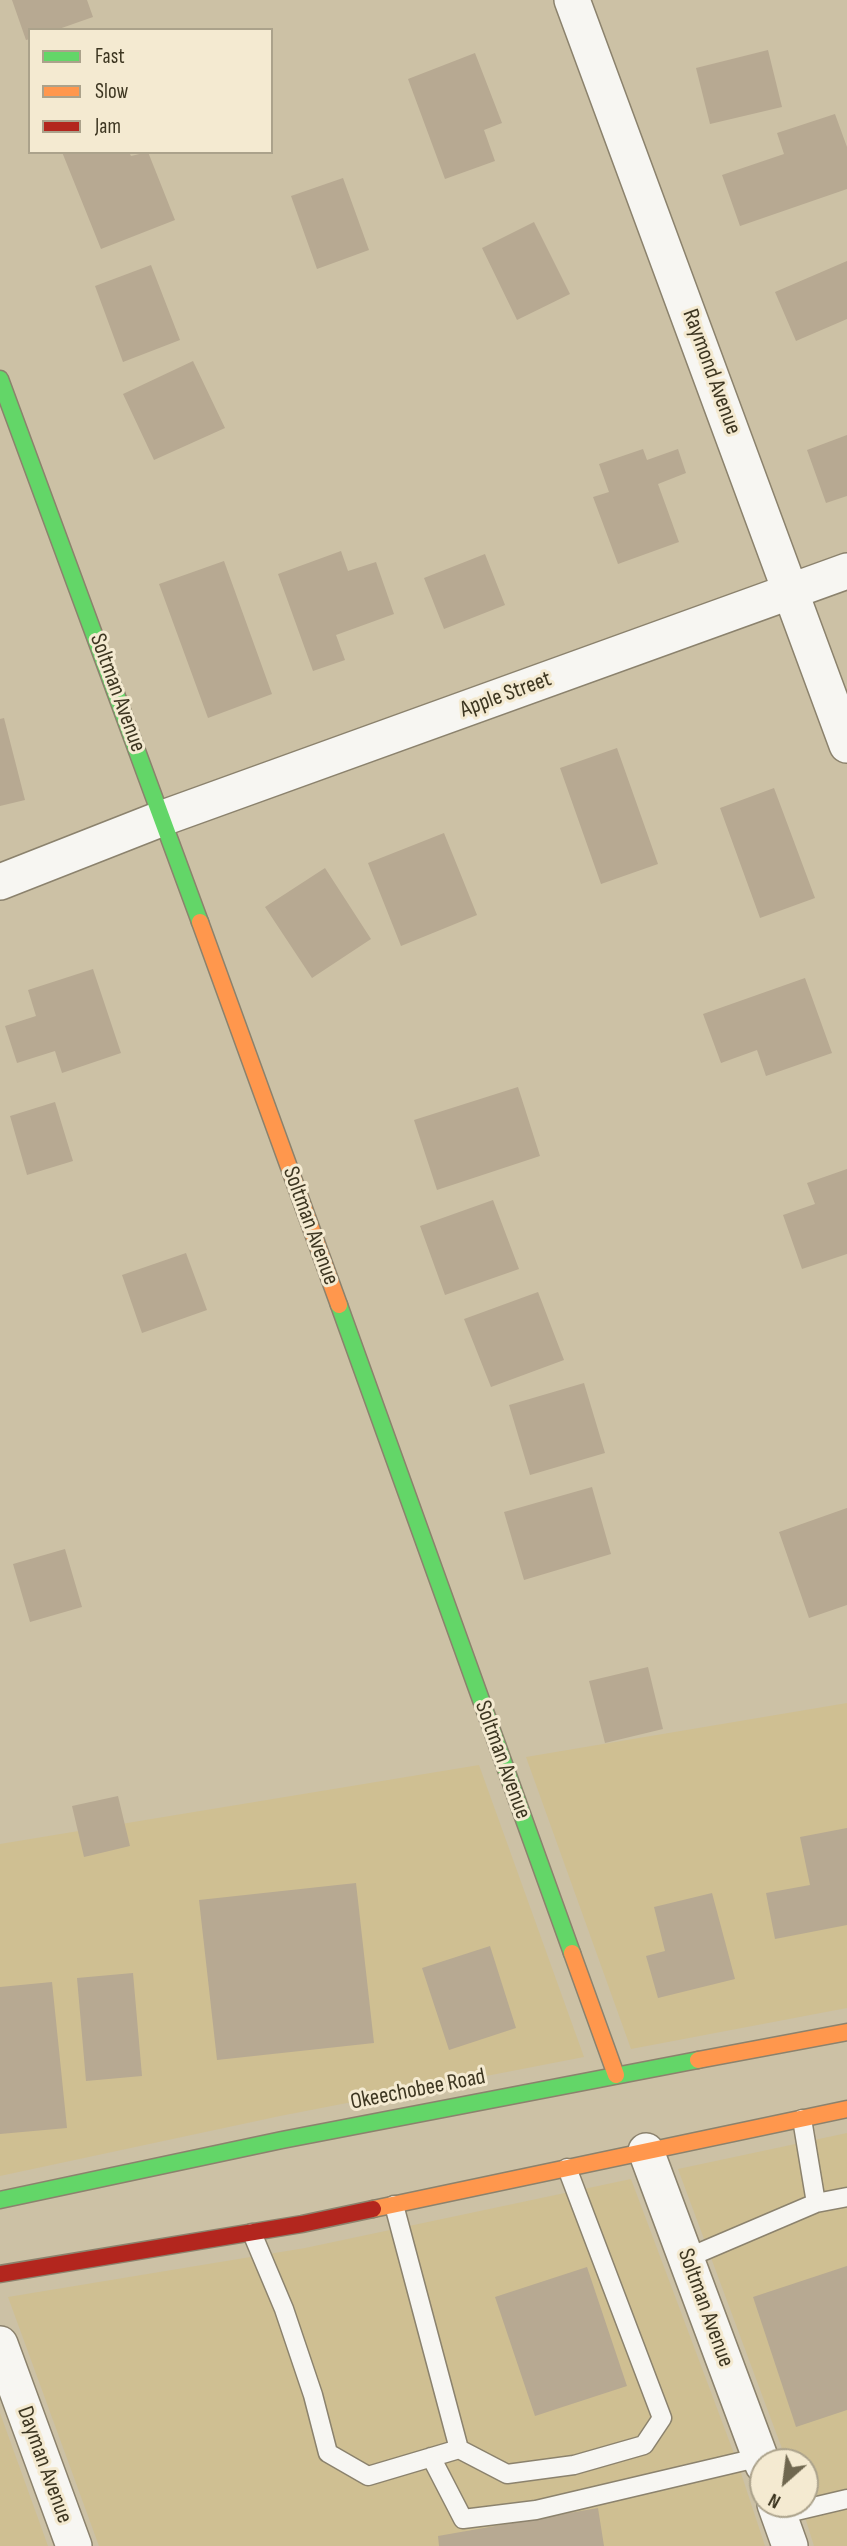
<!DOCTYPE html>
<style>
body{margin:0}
#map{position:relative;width:847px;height:2546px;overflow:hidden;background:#ccc1a5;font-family:"Sofia Sans Condensed",sans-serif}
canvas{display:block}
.legend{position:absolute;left:28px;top:28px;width:245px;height:126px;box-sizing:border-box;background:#f4ead1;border:2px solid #aba28b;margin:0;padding:9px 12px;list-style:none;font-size:21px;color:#3d3621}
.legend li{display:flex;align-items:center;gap:14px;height:35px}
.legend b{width:35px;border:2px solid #aba28b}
.north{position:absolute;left:749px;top:2448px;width:70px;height:70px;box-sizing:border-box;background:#f4ead1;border:2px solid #aba28b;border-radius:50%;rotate:208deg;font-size:19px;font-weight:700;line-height:28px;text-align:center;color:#3d3621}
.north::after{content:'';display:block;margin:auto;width:24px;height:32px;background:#6f674f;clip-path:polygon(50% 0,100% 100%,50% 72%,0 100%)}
</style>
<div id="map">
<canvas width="847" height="2546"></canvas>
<ul class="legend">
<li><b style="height:9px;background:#63d668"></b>Fast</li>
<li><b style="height:9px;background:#ff974d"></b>Slow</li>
<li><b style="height:9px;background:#b3261e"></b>Jam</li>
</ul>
<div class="north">N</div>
</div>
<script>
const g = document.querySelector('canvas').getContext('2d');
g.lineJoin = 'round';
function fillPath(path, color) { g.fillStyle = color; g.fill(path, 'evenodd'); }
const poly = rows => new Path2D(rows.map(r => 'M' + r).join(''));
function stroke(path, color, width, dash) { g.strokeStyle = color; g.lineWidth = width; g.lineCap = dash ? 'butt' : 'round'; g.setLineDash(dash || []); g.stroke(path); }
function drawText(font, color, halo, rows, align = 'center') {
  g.font = font + ' "Sofia Sans Condensed",sans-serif'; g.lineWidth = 6; g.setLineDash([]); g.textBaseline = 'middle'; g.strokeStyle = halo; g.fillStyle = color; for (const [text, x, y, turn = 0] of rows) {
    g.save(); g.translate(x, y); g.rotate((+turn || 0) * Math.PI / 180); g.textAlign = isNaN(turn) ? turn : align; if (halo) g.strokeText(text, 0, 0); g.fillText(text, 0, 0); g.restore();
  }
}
fillPath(poly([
 [847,1703,847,2008,631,2049,526,1757],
 [479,1765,584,2057,280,2116,0,2176,0,1844],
 [847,2133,847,2546,814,2546,801,2504,805,2504,805,2462,787,2462,678,2169],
 [631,2179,739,2467,765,2546,99,2546,8,2297,305,2248],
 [0,2413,48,2546,0,2546]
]), '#cfbf92');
fillPath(poly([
 [12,0,87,0,93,17,56,30,30,30,30,39,26,40],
 [768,50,782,107,710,124,696,68],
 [475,53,502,123,484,130,495,161,445,179,408,79],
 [835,114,847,147,847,189,740,226,722,175,784,154,777,133],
 [62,152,129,152,131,156,148,152,175,220,101,249],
 [343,178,369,250,317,269,291,196],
 [534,222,570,294,517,320,482,248],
 [847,261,847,319,796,341,775,292],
 [151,265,180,340,123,362,95,286],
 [193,361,225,428,154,460,123,394],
 [847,435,847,496,826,503,807,450],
 [643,449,647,460,678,449,686,473,658,484,679,542,618,564,593,497,609,492,599,464],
 [341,551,348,571,376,562,394,614,336,635,345,660,313,671,278,574],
 [485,554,505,605,444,629,424,578],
 [224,561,272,694,208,718,159,584],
 [4,718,25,800,0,806,0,719],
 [617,748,658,864,601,884,560,768],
 [774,788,815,898,760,918,720,808],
 [444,833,477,915,401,946,368,863],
 [325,868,371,939,312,978,265,907],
 [93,969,121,1053,62,1073,55,1051,17,1063,5,1026,36,1016,28,990],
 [805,978,832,1053,766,1076,757,1050,721,1063,703,1014],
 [518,1087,540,1156,437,1190,414,1120],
 [55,1102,73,1161,27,1175,10,1116],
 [847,1169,847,1254,802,1269,783,1215,815,1204,807,1183],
 [493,1200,519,1269,445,1295,420,1226],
 [186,1253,207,1310,142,1333,122,1275],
 [538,1292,564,1360,491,1387,464,1319],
 [584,1383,605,1453,530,1475,509,1405],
 [592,1487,611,1554,524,1580,504,1512],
 [847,1508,847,1605,809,1618,779,1532],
 [65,1549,82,1607,30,1622,13,1564],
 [648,1667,663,1729,605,1743,589,1681],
 [118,1796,130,1846,84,1857,72,1806],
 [847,1828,847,1925,775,1939,766,1893,810,1885,800,1837],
 [356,1883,374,2043,217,2060,199,1900],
 [712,1893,735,1979,658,1998,646,1956,665,1951,654,1907],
 [490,1946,516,2028,449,2050,422,1968],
 [133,1973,142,2076,86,2081,77,1978],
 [52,1982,67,2128,0,2134,0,1987],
 [847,2266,847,2410,796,2427,753,2297],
 [587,2267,627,2386,535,2416,495,2297],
 [598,2508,604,2546,439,2546,438,2536]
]), '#b7a992');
const lane = poly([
 [802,2119,816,2203],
 [394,2205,459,2449],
 [252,2233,284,2309,313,2395,328,2453,368,2476,459,2449,507,2474,574,2465,644,2445,662,2418,567,2168],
 [687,2258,816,2203,847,2197],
 [431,2457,463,2519,536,2510,761,2457],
 [779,2515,847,2499]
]);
const street = poly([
 [572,0,847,745],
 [0,882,163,818,847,571],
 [646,2151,763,2465],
 [0,2344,74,2546],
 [775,2504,790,2546]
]);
const fast = poly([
 [0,379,200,922],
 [339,1305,572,1953],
 [0,2200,282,2140,698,2060]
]);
const slow = poly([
 [200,922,339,1305],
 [572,1953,616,2075],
 [698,2060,847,2032],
 [373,2209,847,2109]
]);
const jam = poly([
 [0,2274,302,2224,373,2209]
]);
stroke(lane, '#8b826d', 21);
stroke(street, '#8b826d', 38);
stroke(fast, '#8b826d', 19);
stroke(slow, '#8b826d', 19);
stroke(jam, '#8b826d', 19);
stroke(lane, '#f7f6f2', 18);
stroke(street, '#f7f6f2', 35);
stroke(fast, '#63d668', 16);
stroke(slow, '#ff974d', 16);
stroke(jam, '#b3261e', 16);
drawText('23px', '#3d3621', '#f4ead1', [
 ["Raymond Avenue",711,372,70],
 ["Soltman Avenue",117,693,70],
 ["Apple Street",506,695,-20],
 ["Soltman Avenue",310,1226,70],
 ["Soltman Avenue",502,1760,70],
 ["Okeechobee Road",418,2090,-11],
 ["Soltman Avenue",705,2308,70],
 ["Dayman Avenue",44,2465,70]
]);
</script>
